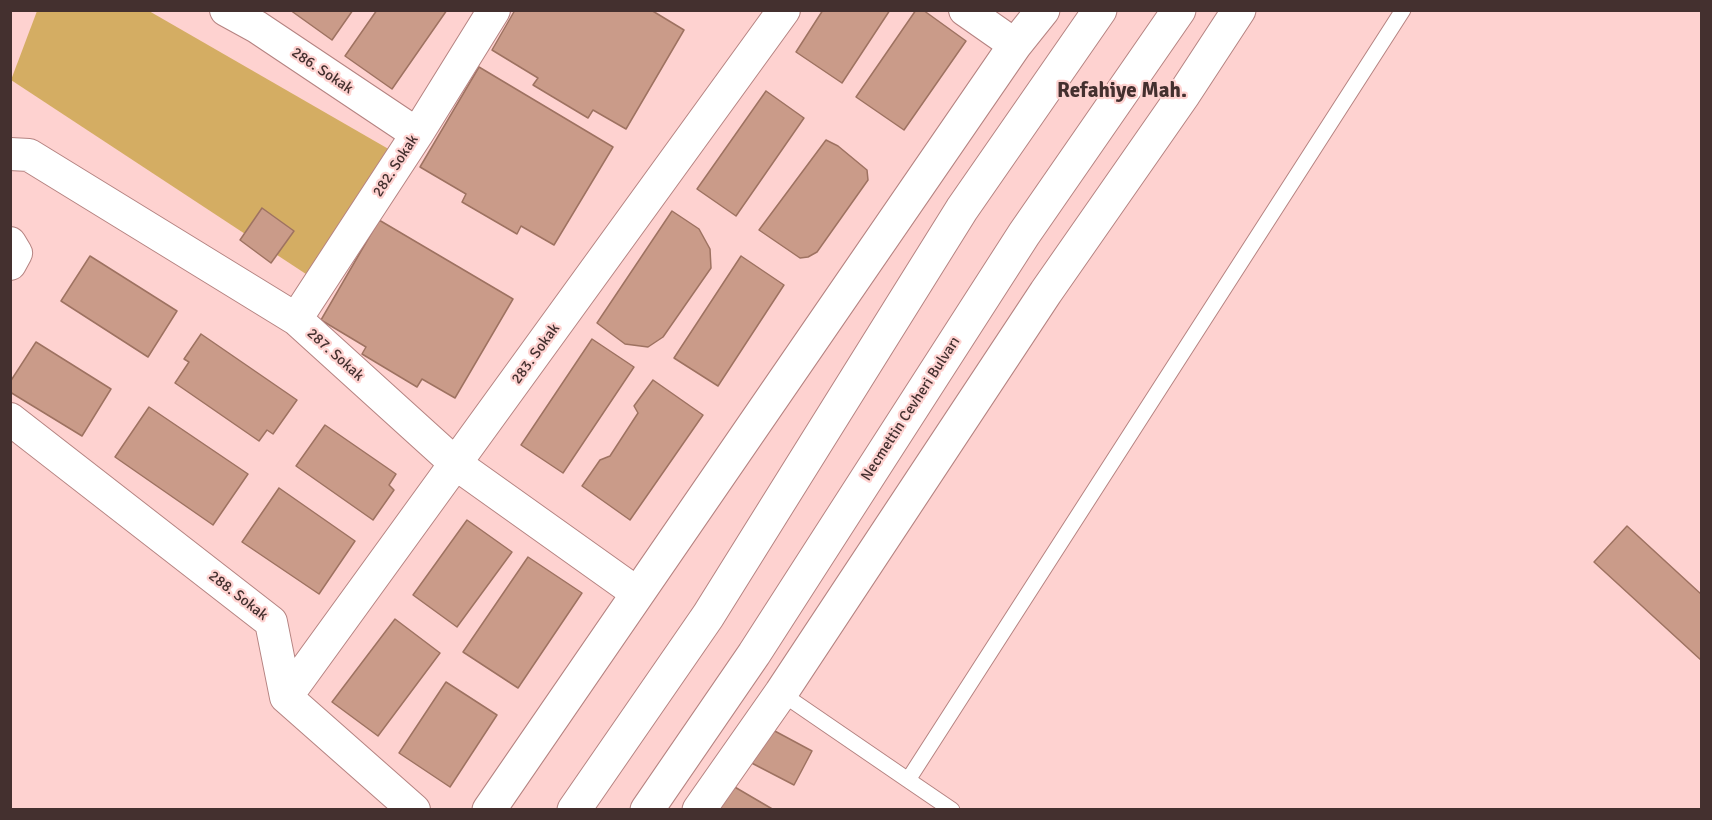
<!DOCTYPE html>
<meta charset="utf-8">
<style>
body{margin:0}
#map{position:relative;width:1712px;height:820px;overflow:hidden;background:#fed2d0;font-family:Signika,sans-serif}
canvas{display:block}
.frame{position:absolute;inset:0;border:12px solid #44302f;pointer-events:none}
</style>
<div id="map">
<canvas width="1712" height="820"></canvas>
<div class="frame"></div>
</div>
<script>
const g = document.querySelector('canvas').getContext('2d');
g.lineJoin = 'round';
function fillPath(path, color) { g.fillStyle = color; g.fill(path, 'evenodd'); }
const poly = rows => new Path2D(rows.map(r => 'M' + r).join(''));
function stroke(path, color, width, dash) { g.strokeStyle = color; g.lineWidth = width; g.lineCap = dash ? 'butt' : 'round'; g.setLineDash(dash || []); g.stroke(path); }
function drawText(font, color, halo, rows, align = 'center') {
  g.font = font + ' Signika,sans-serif'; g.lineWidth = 4.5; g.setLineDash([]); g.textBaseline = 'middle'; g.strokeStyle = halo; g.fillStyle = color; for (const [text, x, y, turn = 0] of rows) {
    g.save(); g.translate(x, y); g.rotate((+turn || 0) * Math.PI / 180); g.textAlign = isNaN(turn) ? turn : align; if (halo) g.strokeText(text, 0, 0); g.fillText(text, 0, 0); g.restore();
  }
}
fillPath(poly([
 [37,11,149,11,392,151,309,276,11,80]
]), '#d4ad63');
const building = poly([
 [290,10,353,10,332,40,290,10],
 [377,10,447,10,392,89,345,56,377,10],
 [515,10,651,10,684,30,626,129,593,110,588,118,533,85,538,78,492,50,515,10],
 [823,10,890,10,842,83,796,52,823,10],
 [916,10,923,10,966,41,904,130,856,97,916,10],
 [479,67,613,147,554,245,521,226,517,234,462,202,466,194,420,167,479,67],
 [766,91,804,118,736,216,697,189,766,91],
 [826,140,838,146,867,170,868,180,817,252,808,257,800,258,759,230,826,140],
 [262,208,294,231,271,263,240,240,262,208],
 [672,211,699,229,710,249,711,268,663,337,648,347,625,344,597,323,672,211],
 [379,220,513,299,455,398,422,379,417,387,362,354,366,347,321,320,379,220],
 [90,256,177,311,148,357,61,301,90,256],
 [741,256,784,285,718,386,674,358,741,256],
 [201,334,297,400,273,434,267,430,259,441,175,383,189,362,184,359,201,334],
 [592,339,634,367,563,473,521,445,592,339],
 [36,342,111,389,82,436,10,392,10,382,36,342],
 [653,380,703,415,630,520,582,486,600,460,610,456,638,413,634,406,653,380],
 [149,407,248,474,213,525,115,457,149,407],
 [325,425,396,474,389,485,394,490,373,520,296,466,325,425],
 [279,488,355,541,319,594,242,542,279,488],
 [467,520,512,552,457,627,413,595,467,520],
 [1627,526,1702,595,1702,661,1594,562,1627,526],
 [528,557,582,593,518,688,463,652,528,557],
 [395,619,440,653,378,736,332,702,395,619],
 [446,682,497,715,450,787,399,753,446,682],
 [758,722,812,751,794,785,740,757,758,722],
 [733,786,774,810,719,810,733,786]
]);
fillPath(building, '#ca9b89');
stroke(building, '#9e7261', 1.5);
const service = poly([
 [781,693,908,780],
 [952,810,908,780,1403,10]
]);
const minor = poly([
 [226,10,257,27,417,134],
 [965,10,1015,45],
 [10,154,29,155,296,319,456,464,637,593],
 [10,243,16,253,10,264],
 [296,319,417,134,494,10],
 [10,419,271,622,286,697,414,810],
 [286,697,784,10]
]);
const primary = poly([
 [489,810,1015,45,1043,10],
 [574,810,708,616,962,209,1100,10],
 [647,810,754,654,1024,234,1179,10],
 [699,810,781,693,1046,292,1184,94,1239,10]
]);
stroke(service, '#b58381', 17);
stroke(minor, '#b58381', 34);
stroke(primary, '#b58381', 35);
stroke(service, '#fff', 15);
stroke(minor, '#fff', 32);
stroke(primary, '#fff', 33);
drawText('15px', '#44302f', '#fed2d0', [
 ["286. Sokak",322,71,34],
 ["282. Sokak",396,166,-57],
 ["283. Sokak",536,354,-54],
 ["287. Sokak",335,355,42],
 ["Necmettin Cevheri Bulvarı",911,409,-57],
 ["288. Sokak",238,596,38]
]);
drawText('bold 21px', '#44302f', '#fed2d0', [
 ["Refahiye Mah.",1122,91]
]);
</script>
